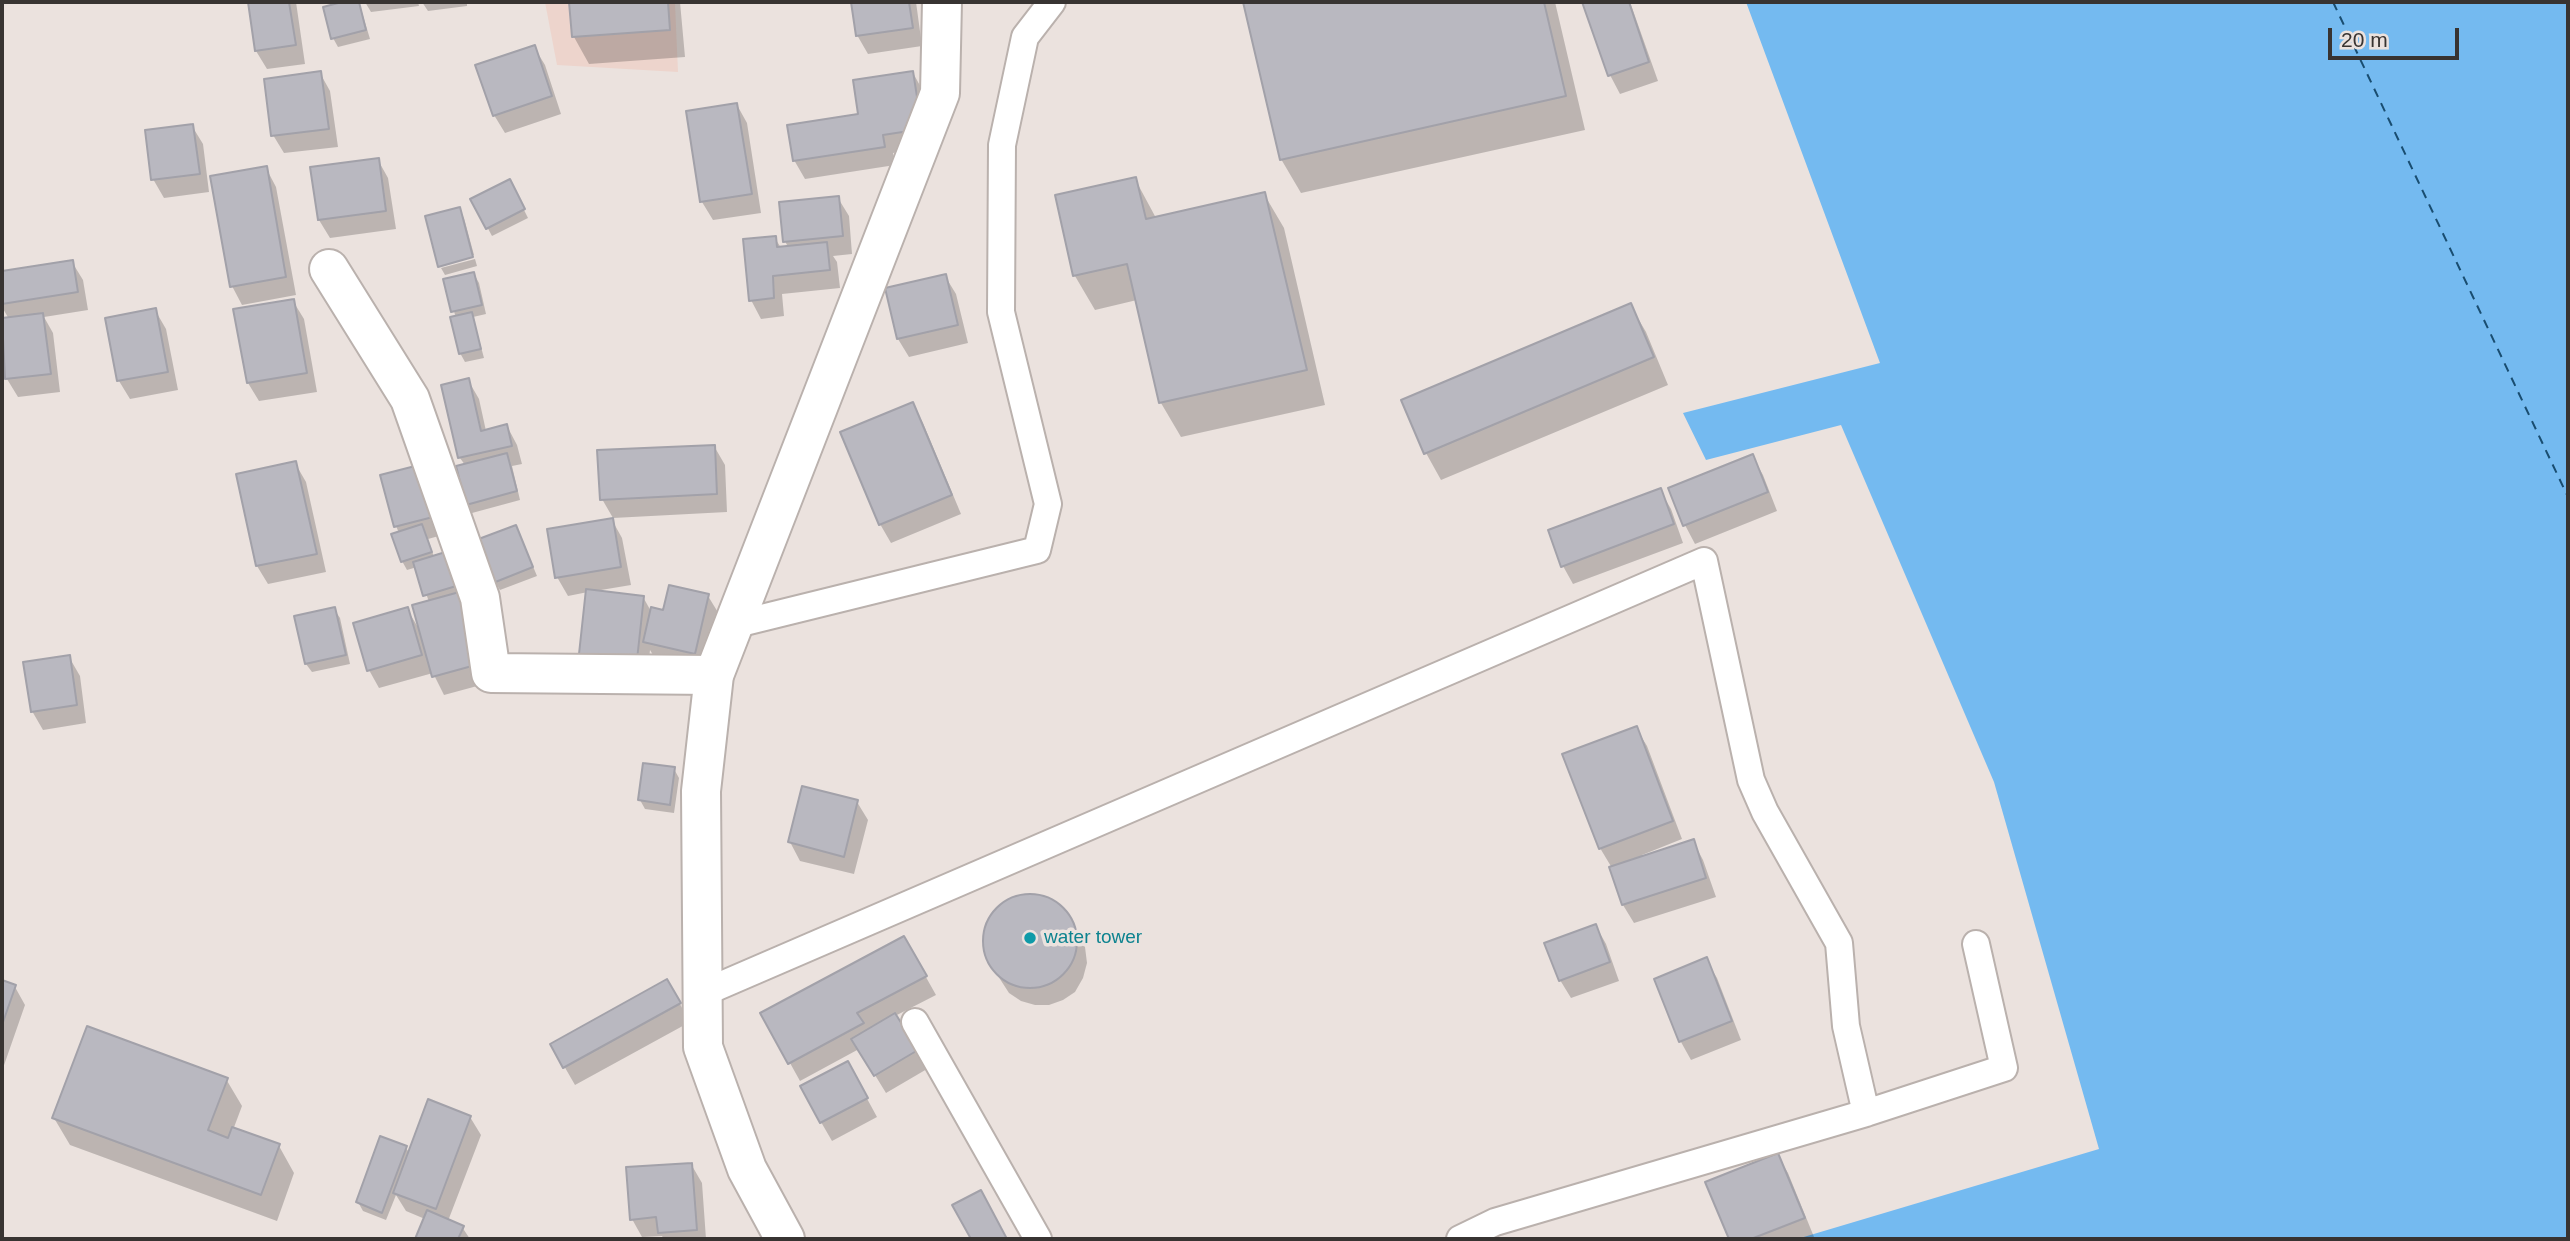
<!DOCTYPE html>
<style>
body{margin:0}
#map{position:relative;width:2570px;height:1241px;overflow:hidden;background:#ebe2de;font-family:Arial,sans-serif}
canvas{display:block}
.frame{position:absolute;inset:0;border:4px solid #383432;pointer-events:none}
.scale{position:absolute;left:2328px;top:28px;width:131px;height:32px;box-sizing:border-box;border:4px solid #383432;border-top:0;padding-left:9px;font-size:21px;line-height:24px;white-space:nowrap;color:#383432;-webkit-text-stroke:5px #ebe2de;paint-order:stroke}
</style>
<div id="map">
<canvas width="2570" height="1241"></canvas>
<div class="frame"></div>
<div class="scale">20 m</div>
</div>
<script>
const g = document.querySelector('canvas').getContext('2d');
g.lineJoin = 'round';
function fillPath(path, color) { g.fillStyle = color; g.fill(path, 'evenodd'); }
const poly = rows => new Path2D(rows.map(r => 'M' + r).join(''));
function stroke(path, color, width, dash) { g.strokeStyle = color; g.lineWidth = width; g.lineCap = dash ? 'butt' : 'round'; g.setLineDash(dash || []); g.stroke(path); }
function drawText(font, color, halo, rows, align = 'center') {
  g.font = font + ' Arial,sans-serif'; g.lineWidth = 7; g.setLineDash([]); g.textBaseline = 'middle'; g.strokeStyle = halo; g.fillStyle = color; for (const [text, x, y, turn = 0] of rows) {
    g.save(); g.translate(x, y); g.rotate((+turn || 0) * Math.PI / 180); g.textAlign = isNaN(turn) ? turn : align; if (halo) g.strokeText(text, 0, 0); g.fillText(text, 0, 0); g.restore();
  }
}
fillPath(poly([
 [545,2,675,2,678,72,557,65]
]), '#edd4cc');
fillPath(poly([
 [1746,2,2568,2,2568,1239,1797,1239,2099,1149,1994,782,1841,425,1706,460,1683,413,1880,363]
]), '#74baf0');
fillPath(poly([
 [249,2,296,2,305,64,267,69,256,51],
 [349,2,359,2,370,39,338,47,333,38,325,8],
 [365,2,418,2,419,6,371,12],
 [422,2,467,2,467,6,428,11],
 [571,2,680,2,685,57,589,64,574,37],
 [853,2,916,2,922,46,868,54,857,35],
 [1245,2,1555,2,1585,130,1301,193,1281,159],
 [1584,2,1630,2,1658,81,1620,94,1610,75],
 [534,47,545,65,561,114,505,133,494,115],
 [320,73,330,91,338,147,284,153,273,135],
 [913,73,923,91,932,147,893,153,895,165,805,179,794,160,861,116],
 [737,105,747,123,761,213,713,220,702,202],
 [192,126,203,144,209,192,164,198,153,179],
 [378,160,388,178,396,229,330,238,319,220],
 [266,168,276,187,296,295,242,305,232,286],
 [1135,179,1156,218,1264,194,1284,228,1325,405,1181,437,1161,403,1137,300,1095,310,1075,276],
 [514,190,528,218,492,236,472,199],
 [838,198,849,216,852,254,833,256,837,262,840,288,782,294,784,316,761,319,751,300,775,238,781,248,788,247,785,241],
 [459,209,464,218,474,255,440,265],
 [475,259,477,266,445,275,441,268],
 [72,262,83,280,88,310,44,317,53,333,60,392,18,397,7,379,2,320,9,319,2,307,2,273],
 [474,274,479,283,486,314,473,317,484,358,465,362,460,353,456,318,445,281],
 [945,276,956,294,968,343,909,357,898,339,887,289],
 [293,301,304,319,317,392,259,401,248,383],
 [1630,305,1646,332,1668,385,1441,480,1426,453],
 [155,310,166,329,178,390,130,399,119,381],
 [468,380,479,399,486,431,507,426,517,445,522,464,512,466,520,500,472,513,467,504,465,465,460,458,444,387],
 [913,404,923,423,961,514,891,543,880,524],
 [714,446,725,465,727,512,613,518,602,499],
 [1752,456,1763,475,1777,511,1695,544,1685,525,1670,489],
 [295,463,306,482,326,572,268,584,257,566,238,476],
 [422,466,446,534,428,539,434,557,451,552,492,682,444,695,433,673,379,688,369,670,407,609,419,629,429,602,417,567,407,570,402,561,399,533,396,526],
 [1660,490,1671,509,1683,543,1573,584,1563,566],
 [612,520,622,538,631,585,595,591,643,597,652,613,664,612,708,596,719,614,705,672,656,660,650,650,647,678,591,672,581,654,588,592,568,596,557,577],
 [520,535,537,576,500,590,495,582],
 [334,609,340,618,350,664,312,672,306,664,296,617],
 [69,657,80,676,86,723,43,730,32,711],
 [1636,728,1647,746,1682,839,1642,855,1643,858,1693,841,1703,860,1716,897,1634,923,1623,905,1612,868,1600,848],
 [674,769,679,778,674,813,645,809,640,800],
 [857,802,868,820,854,874,800,861,790,842],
 [1025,896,1040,896,1055,902,1067,914,1085,947,1087,963,1083,978,1075,992,1063,1000,1049,1005,1035,1005,1021,1001,1009,993,989,962,984,948,985,933,989,920,998,908,1009,900],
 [1596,926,1606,944,1619,981,1571,998,1560,980],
 [904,938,936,995,895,1016,927,1069,886,1093,859,1049,800,1081,790,1063],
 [1706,960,1717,978,1741,1040,1691,1060,1681,1042,1656,980],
 [667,981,690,1022,575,1085,552,1045],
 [2,982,15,987,25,1005,2,1071],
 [226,1079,242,1106,233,1130,279,1146,294,1173,277,1221,70,1145,54,1118],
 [858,1082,877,1117,832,1141,821,1122],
 [470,1117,481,1135,448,1221,462,1227,470,1239,417,1239,425,1219,406,1211,396,1195,386,1220,363,1211,358,1202,406,1148,410,1154],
 [1777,1155,1788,1173,1814,1237,1807,1239,1730,1239,1708,1183],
 [691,1164,702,1183,706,1239,664,1239,662,1236,642,1237,632,1219]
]), '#0003');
stroke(poly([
 [2333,2,2568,497]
]), '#194d70', 2, [9, 7]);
const building = poly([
 [248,2,289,2,296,45,255,51,248,2],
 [342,2,359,2,366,30,331,39,323,7,342,2],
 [569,2,668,2,670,30,572,37,569,2],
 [851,2,909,2,913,28,856,36,851,2],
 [1243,2,1544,2,1566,96,1280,160,1243,2],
 [1582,2,1629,2,1649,62,1608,76,1582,2],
 [535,45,552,96,493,116,475,65,535,45],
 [321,71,329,129,271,136,264,79,321,71],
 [913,71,922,129,883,135,885,147,793,161,787,125,858,114,853,80,913,71],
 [737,103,752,194,700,202,686,111,737,103],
 [193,124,200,174,151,180,145,130,193,124],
 [379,158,386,211,318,220,310,167,379,158],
 [267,166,286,277,230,287,210,176,267,166],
 [1136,177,1146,219,1265,192,1307,370,1159,403,1127,264,1073,276,1055,195,1136,177],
 [510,179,525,209,486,229,470,199,510,179],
 [839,196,843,236,783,242,779,202,839,196],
 [460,207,473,257,438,267,425,216,460,207],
 [776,236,777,247,827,242,830,270,773,276,774,298,749,301,743,239,776,236],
 [73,260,78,292,2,304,2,271,73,260],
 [474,272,482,305,451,312,443,279,474,272],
 [946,274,958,325,897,339,885,288,946,274],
 [294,299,307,373,247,383,233,309,294,299],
 [1631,303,1654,357,1424,454,1401,400,1631,303],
 [156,308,168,372,117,381,105,318,156,308],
 [472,312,481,349,459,354,450,317,472,312],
 [43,313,51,374,5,379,2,318,43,313],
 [469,378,481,431,507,424,512,446,458,458,441,385,469,378],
 [913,402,952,495,879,525,840,432,913,402],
 [715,445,717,494,600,500,597,450,715,445],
 [507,453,517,491,466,505,456,466,507,453],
 [1753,454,1768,492,1683,526,1668,488,1753,454],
 [296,461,317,554,256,566,236,474,296,461],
 [423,464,437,516,394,527,380,475,423,464],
 [1661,488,1674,524,1561,567,1548,530,1661,488],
 [613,518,621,567,555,578,547,529,613,518],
 [422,524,432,552,401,562,391,534,422,524],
 [516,525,533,567,493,583,476,540,516,525],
 [452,550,463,584,423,596,413,562,452,550],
 [669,585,709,594,695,654,643,642,651,607,663,610,669,585],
 [586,589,644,596,637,660,579,654,586,589],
 [463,591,483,663,432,677,412,605,463,591],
 [335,607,346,655,305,664,294,616,335,607],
 [408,607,422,655,367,671,353,623,408,607],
 [70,655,77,705,31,712,23,662,70,655],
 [1637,726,1673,821,1599,849,1562,754,1637,726],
 [643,763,675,767,670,805,638,800,643,763],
 [802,786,858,800,844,857,788,842,802,786],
 [1694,839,1706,878,1622,905,1609,867,1694,839],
 '983 941a47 47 0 1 1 94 0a47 47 0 1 1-94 0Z',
 [1596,924,1610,962,1559,981,1544,943,1596,924],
 [904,936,927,976,857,1013,864,1023,788,1064,760,1013,904,936],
 [1707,957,1732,1021,1679,1042,1654,979,1707,957],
 [667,979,681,1003,563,1068,550,1044,667,979],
 [2,980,16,985,2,1025,2,980],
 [895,1013,918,1050,874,1076,851,1039,895,1013],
 [87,1026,228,1078,208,1130,228,1138,232,1127,280,1144,261,1195,52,1118,87,1026],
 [848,1061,868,1098,820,1123,800,1086,848,1061],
 [428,1099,471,1116,436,1209,393,1193,428,1099],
 [380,1136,407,1146,382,1213,356,1202,380,1136],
 [1778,1153,1805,1218,1751,1239,1729,1239,1705,1182,1778,1153],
 [692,1163,697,1230,658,1233,656,1217,630,1220,626,1167,692,1163],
 [981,1190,1007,1239,971,1239,952,1205,981,1190],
 [427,1210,464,1226,458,1239,415,1239,427,1210]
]);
fillPath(building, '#b9b8c0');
stroke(building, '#a2a1a9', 2);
const service = poly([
 [733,625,1037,550,1048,504,1001,312,1002,145,1025,37,1052,2],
 [703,993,1704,561,1751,780,1765,812,1839,943,1846,1026,1866,1113],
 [915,1022,1038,1239],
 [1460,1239,1495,1222,1866,1113,2004,1068,1976,944]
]);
const minor = poly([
 [329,269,410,399,480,598,491,673,714,675]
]);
const tertiary = poly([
 [785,1239,747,1169,703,1047,701,791,714,675,940,93,942,2]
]);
stroke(service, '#bab1ad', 30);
stroke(minor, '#bab1ad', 42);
stroke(tertiary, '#bab1ad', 42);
stroke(service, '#fff', 26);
stroke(minor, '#fff', 38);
stroke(tertiary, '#fff', 38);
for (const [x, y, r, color] of [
 [1030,938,7,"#0f9aa8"]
]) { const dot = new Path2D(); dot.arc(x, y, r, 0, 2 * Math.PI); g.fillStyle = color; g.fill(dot); stroke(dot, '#ebe2de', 2.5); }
drawText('19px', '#0d838f', '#ebe2de', [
 ["water tower",1044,938]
], 'left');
</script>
